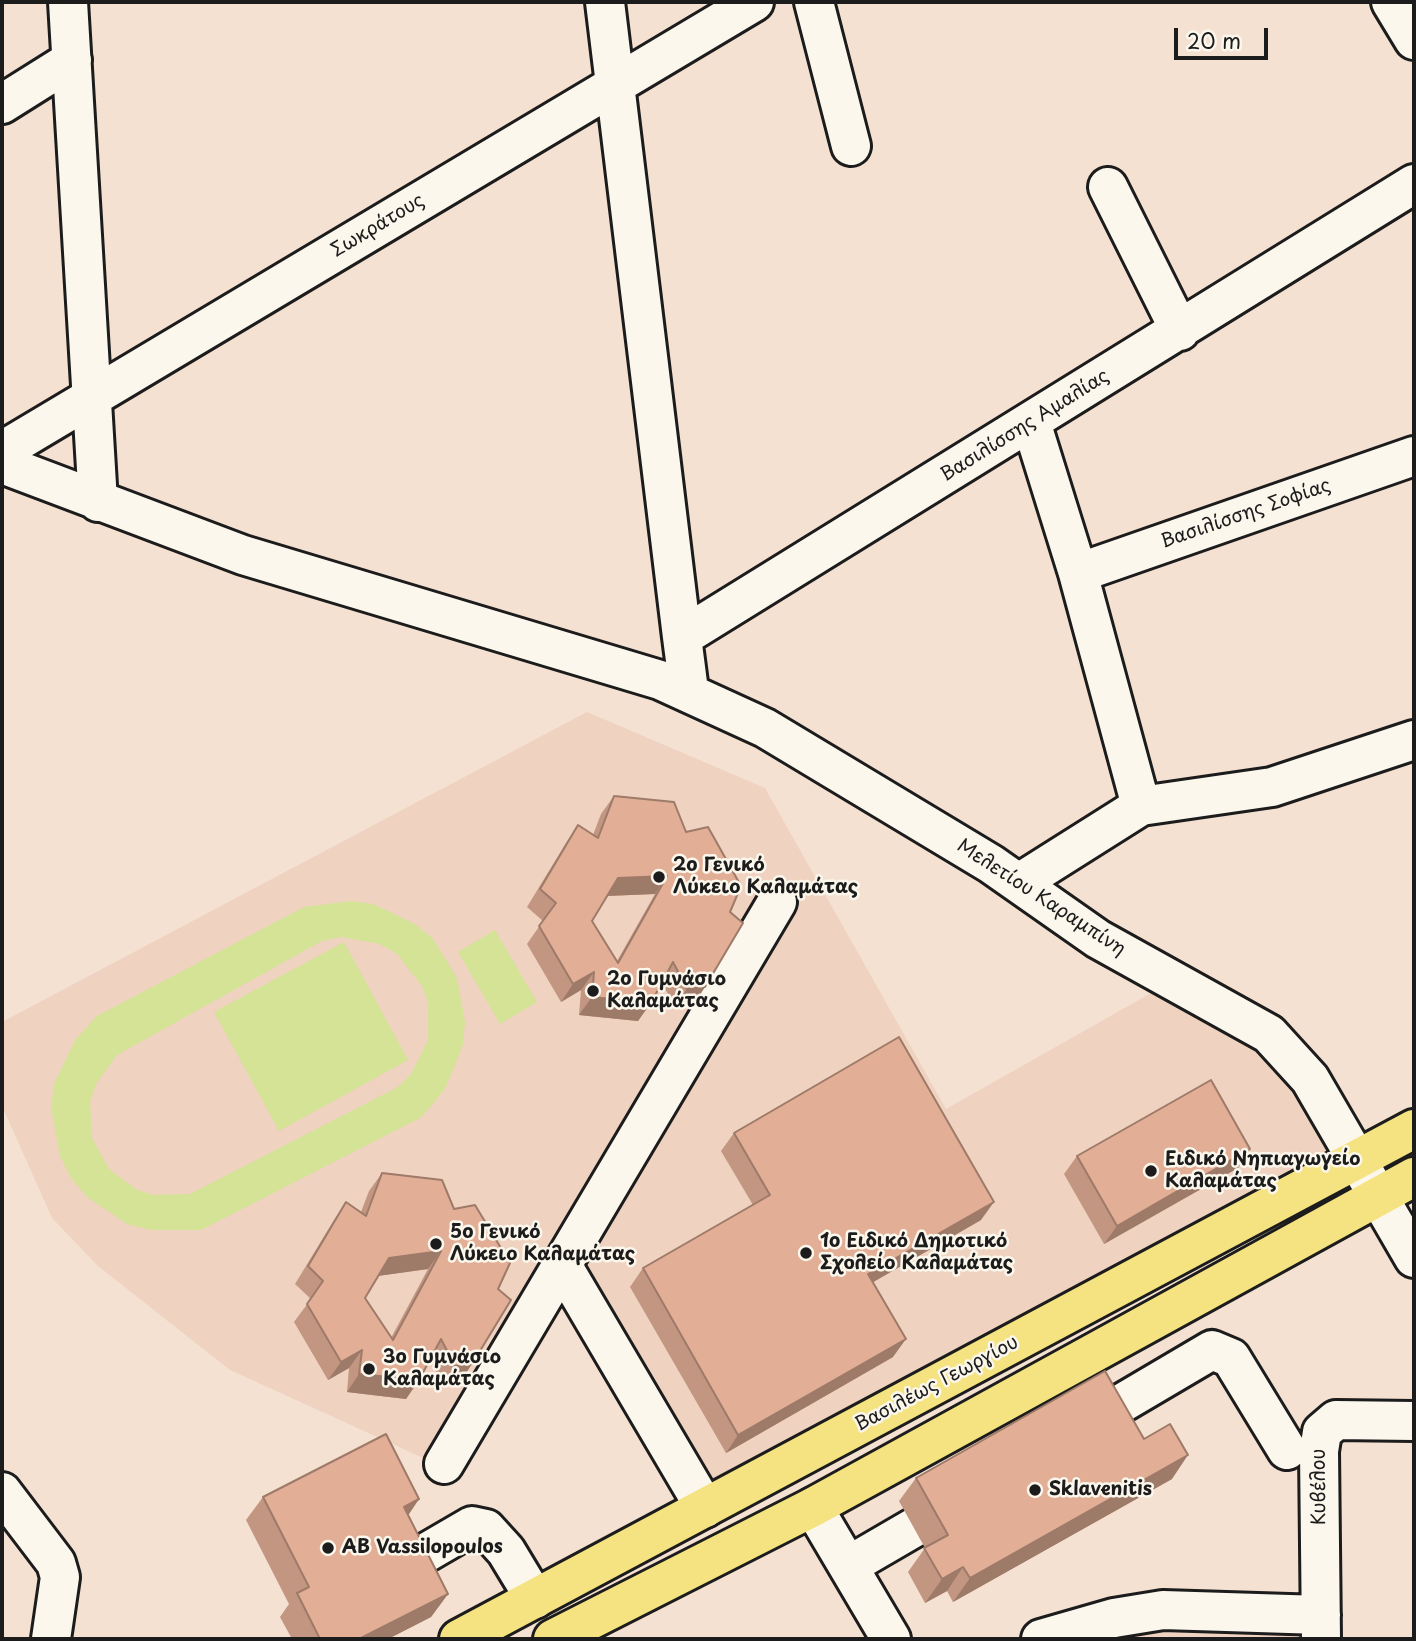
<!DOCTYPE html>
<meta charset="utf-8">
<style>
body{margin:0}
#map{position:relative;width:1416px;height:1641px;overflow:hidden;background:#f4e1d2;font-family:"Playpen Sans",sans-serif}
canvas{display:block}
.frame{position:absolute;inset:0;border:4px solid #1c1c1c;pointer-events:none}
.scale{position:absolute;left:1174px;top:28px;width:94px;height:32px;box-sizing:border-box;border:4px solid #1c1c1c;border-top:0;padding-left:9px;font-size:21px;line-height:24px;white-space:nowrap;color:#1c1c1c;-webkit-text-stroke:5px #fbf7ec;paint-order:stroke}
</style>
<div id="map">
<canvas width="1416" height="1641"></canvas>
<div class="frame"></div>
<div class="scale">20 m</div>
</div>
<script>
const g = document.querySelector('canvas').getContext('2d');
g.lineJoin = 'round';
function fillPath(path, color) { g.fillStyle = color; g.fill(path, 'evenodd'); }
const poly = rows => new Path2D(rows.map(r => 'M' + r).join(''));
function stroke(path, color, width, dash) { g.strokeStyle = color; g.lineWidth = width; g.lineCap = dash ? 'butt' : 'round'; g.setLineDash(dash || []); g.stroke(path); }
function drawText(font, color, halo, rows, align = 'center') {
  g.font = font + ' "Playpen Sans",sans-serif'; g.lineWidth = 5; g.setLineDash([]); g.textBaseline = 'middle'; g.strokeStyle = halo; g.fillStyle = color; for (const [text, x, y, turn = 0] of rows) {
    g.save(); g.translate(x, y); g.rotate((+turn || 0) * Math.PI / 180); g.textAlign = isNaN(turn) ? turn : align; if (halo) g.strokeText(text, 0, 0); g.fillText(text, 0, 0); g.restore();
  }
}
fillPath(poly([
 [587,712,765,788,946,1109,1160,988,1249,1039,1288,1073,1337,1146,715,1486,569,1233,430,1461,230,1370,98,1266,52,1218,2,1106,2,1022],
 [1124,1629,1292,1629,1293,1639,1126,1639]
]), '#efd2c0');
fillPath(poly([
 [351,901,373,904,415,924,433,939,457,978,465,1022,463,1045,446,1087,432,1105,420,1118,201,1230,151,1230,127,1224,87,1197,71,1178,60,1156,51,1108,54,1084,75,1040,97,1016,304,907],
 [341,937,380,944,397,954,422,986,428,1003,428,1040,411,1074,398,1087,190,1194,154,1195,137,1190,109,1169,92,1138,90,1102,96,1084,117,1055,322,941],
 [495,930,537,1002,500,1024,458,952],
 [344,942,408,1060,279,1131,214,1012]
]), '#d4e396');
const minor = poly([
 [68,2,98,502],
 [605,2,682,637],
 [814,2,851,146],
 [1391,2,1414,40],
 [2,104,72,60],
 [1108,187,1180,331],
 [1031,422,1078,573,1141,806],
 [2,451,754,2],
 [2,464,243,555,660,680,765,728,991,864,1098,939,1269,1034,1310,1079,1414,1258],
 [1078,573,1414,456],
 [689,691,682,637,1414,184],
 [1019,883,1141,806,1272,787,1414,740],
 [562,1265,705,1508],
 [1078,1429,1212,1350,1231,1358,1287,1450],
 [444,1464,777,902],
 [2,1492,56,1563,60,1577,51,1639],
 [813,1507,891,1639],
 [405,1565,472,1526,486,1529,506,1551,535,1599],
 [848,1566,958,1502],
 [1041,1639,1114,1618,1163,1610,1321,1615],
 [1321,1639,1319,1451,1322,1432,1336,1420,1414,1421]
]);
const major = poly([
 [459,1639,1414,1129],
 [553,1639,813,1507,1414,1177]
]);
stroke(minor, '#1c1c1c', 44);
stroke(major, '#1c1c1c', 44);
stroke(minor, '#fbf7ec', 38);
stroke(major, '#f5e381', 38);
fillPath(poly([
 [614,796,686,832,730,912,705,987,692,1005,675,1007,662,983,638,1021,579,1015,581,990,561,1002,527,944,543,921,527,907,566,843,578,825,593,835,601,814],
 [655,894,617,961,592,921,607,896],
 [734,1133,981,1220,873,1282,893,1357,726,1453,630,1287,643,1268,753,1205,721,1151],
 [1250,1149,1238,1168,1104,1244,1064,1174,1077,1156],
 [382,1173,454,1209,498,1289,460,1382,443,1385,430,1360,419,1380,406,1399,347,1392,349,1368,328,1380,294,1322,311,1299,295,1284,334,1220,346,1202,361,1212,369,1191],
 [428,1269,391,1338,365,1298,378,1276],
 [1144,1439,1172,1479,953,1602,947,1591,925,1603,908,1572,925,1548,899,1501,916,1478],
 [263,1497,419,1499,408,1515,448,1594,431,1617,388,1639,292,1639,280,1617,289,1604,246,1520]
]), '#c29681');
fillPath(poly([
 [667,876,655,894,605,896,618,878],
 [594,972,581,990,561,1002,573,984],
 [705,987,692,1005,675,1007,687,989],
 [592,997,651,1003,638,1021,579,1015],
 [1250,1149,1238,1168,1104,1244,1117,1226],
 [994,1202,981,1220,856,1292,868,1274],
 [441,1251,428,1269,377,1276,389,1258],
 [906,1339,893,1357,726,1453,738,1435],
 [362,1350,349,1368,328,1380,341,1362],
 [472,1364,460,1382,443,1385,455,1366],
 [359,1374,419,1380,406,1399,347,1392],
 [1188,1455,1172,1479,953,1602,970,1578],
 [419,1499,403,1523,404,1507],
 [963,1567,947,1591,925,1603,942,1579],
 [448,1594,431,1617,388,1639,359,1639]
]), '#9e7a69');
const building = poly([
 [614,796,674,802,686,832,708,827,741,886,730,912,743,923,705,987,687,989,673,962,651,1003,592,997,594,972,573,984,539,926,556,903,540,889,578,825,598,838,614,796],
 [667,876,618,963,592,921,618,878,667,876],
 [899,1037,994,1202,868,1274,906,1339,738,1435,643,1268,770,1195,734,1133,899,1037],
 [1211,1080,1250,1149,1117,1226,1077,1156,1211,1080],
 [382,1173,442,1180,454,1209,475,1205,510,1263,498,1289,511,1300,472,1364,455,1366,441,1339,419,1380,359,1374,362,1350,341,1362,307,1304,323,1281,308,1266,346,1202,366,1216,382,1173],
 [441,1251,393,1340,365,1298,389,1258,441,1251],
 [1105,1371,1144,1439,1170,1424,1188,1455,970,1578,963,1567,942,1579,924,1548,948,1535,916,1478,1105,1371],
 [386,1434,419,1499,404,1507,448,1594,359,1639,320,1639,297,1593,309,1587,263,1497,386,1434]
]);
fillPath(building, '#e2ae96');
stroke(building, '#9e7a69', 2);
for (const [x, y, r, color] of [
 [659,877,7,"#1c1c1c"],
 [593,991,7,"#1c1c1c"],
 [1151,1171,7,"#1c1c1c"],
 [436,1244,7,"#1c1c1c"],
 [806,1253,7,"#1c1c1c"],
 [369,1369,7,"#1c1c1c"],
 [1035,1490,7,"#1c1c1c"],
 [328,1548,7,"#1c1c1c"]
]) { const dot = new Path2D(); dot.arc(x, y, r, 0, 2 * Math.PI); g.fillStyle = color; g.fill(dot); stroke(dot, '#fbf7ec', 2.5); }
drawText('19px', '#1c1c1c', '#fbf7ec', [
 ["Σωκράτους",378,226,-31],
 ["Βασιλίσσης Αμαλίας",1025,426,-32],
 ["Βασιλίσσης Σοφίας",1246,514,-19],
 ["Μελετίου Καραμπίνη",1041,898,33],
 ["Βασιλέως Γεωργίου",937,1384,-28],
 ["Κυβέλου",1320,1487,-90]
]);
drawText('bold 19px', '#1c1c1c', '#fbf7ec', [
 ["2ο Γενικό",673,866],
 ["Λύκειο Καλαμάτας",673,888],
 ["2ο Γυμνάσιο",607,980],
 ["Καλαμάτας",607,1002],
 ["Ειδικό Νηπιαγωγείο",1165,1160],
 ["Καλαμάτας",1165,1182],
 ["5ο Γενικό",450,1233],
 ["Λύκειο Καλαμάτας",450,1255],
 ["1ο Ειδικό Δημοτικό",820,1242],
 ["Σχολείο Καλαμάτας",820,1264],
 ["3ο Γυμνάσιο",383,1358],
 ["Καλαμάτας",383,1380],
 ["Sklavenitis",1049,1490],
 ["AB Vassilopoulos",342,1548]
], 'left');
</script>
